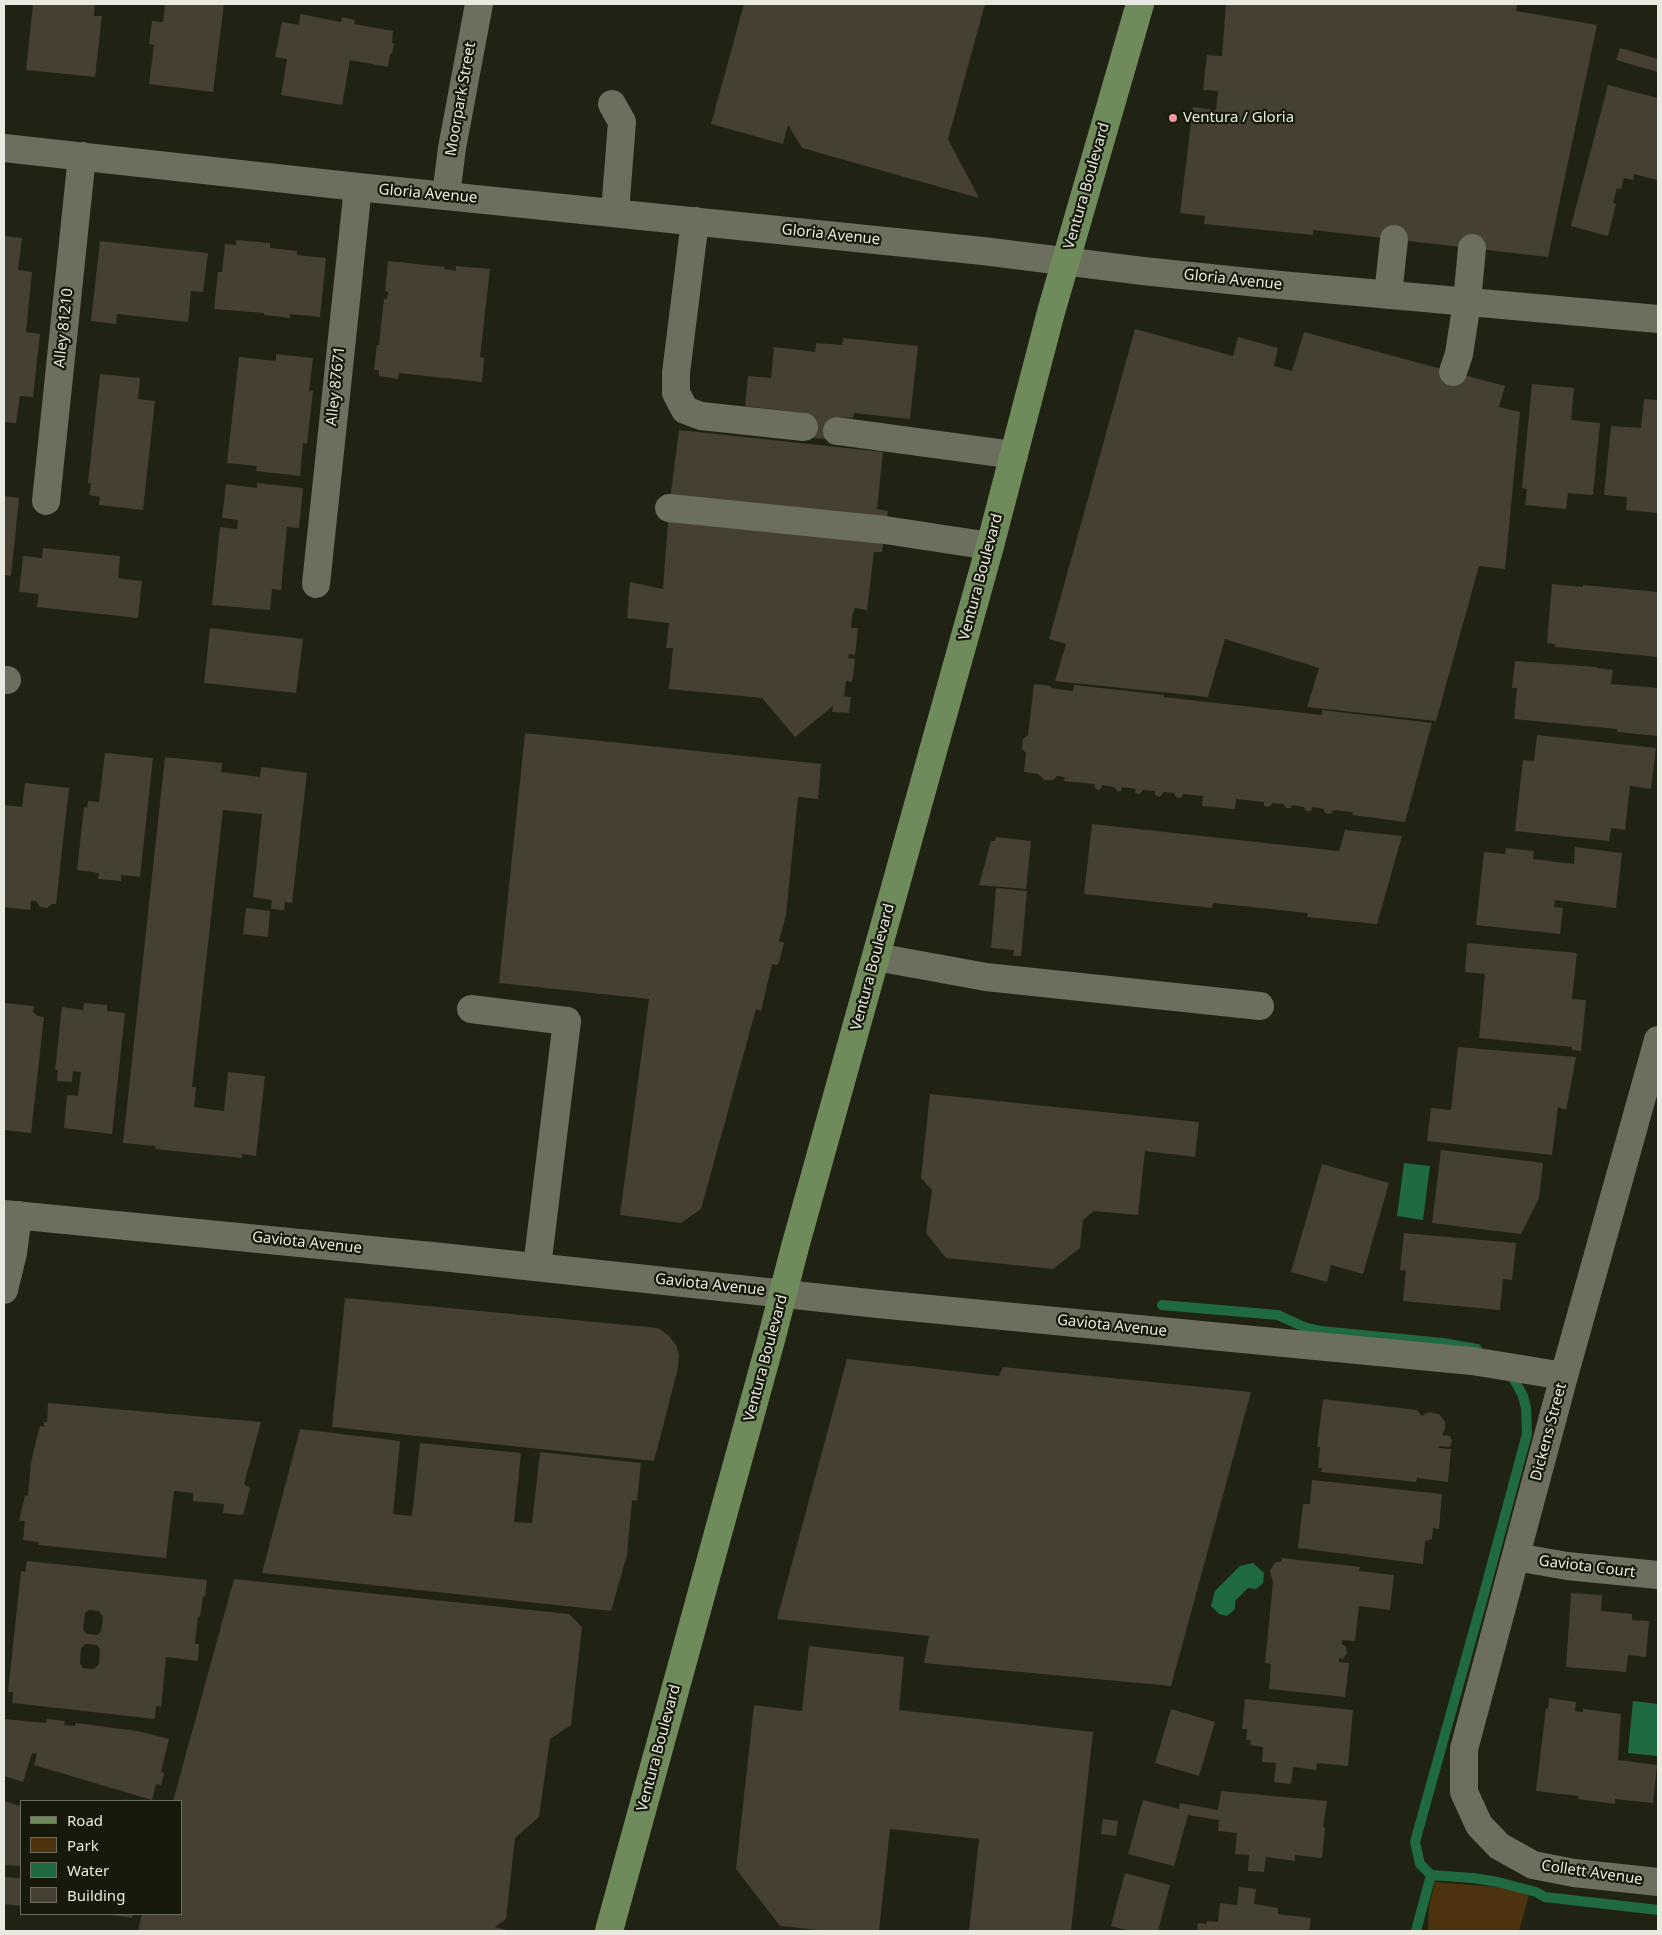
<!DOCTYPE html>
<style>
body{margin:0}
#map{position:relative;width:1662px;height:1935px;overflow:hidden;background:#202214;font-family:"Noto Sans",sans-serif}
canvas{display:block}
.frame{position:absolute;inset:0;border:5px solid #e8eae1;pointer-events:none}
.legend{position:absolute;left:20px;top:1800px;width:162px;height:115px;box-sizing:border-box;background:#17190b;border:1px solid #6b6d61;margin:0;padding:6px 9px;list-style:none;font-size:15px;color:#e8eae1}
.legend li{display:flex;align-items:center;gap:10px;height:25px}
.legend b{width:25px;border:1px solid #6b6d61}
</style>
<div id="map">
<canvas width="1662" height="1935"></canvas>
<div class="frame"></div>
<ul class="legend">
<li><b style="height:6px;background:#708b5b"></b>Road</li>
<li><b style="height:14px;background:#4c330d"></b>Park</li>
<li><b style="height:14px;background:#206a41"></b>Water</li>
<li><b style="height:14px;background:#454031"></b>Building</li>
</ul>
</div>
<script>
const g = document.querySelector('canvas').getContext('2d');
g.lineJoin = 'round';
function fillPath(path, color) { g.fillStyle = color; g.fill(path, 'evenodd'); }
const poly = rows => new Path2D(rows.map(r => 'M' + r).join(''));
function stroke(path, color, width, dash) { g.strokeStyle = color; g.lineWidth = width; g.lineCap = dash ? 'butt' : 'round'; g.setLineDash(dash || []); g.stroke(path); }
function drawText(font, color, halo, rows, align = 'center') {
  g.font = font + ' "Noto Sans",sans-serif'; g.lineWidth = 4.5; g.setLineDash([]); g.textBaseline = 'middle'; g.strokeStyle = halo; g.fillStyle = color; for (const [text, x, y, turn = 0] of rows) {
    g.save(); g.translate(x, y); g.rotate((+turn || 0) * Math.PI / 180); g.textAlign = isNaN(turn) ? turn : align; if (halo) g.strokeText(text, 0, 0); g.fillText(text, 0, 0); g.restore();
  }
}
fillPath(poly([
 [1435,1882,1509,1888,1529,1895,1519,1931,1428,1931,1429,1906]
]), '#4c330d');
fillPath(poly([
 [1404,1163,1430,1166,1423,1220,1397,1216],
 [1253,1563,1264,1573,1263,1583,1256,1589,1248,1588,1235,1601,1235,1609,1227,1616,1219,1614,1211,1606,1215,1591,1240,1566],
 [1633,1701,1658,1704,1657,1756,1628,1753]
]), '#206a41');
stroke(poly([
 [1162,1305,1278,1315,1304,1327,1321,1331,1443,1343,1477,1349],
 [1431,1875,1473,1878,1498,1882,1536,1892,1545,1897,1658,1910],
 [1416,1931,1431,1875,1420,1864,1415,1842,1482,1601,1527,1434,1526,1408,1523,1396,1515,1381,1508,1373]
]), '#206a41', 10);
fillPath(poly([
 [33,4,95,4,94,16,102,16,95,77,26,70],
 [165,4,224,4,213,92,149,84,154,45,149,44,152,21,163,22],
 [744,4,985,4,948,139,979,198,802,148,788,125,783,144,711,124],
 [1226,4,1517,4,1516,11,1597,25,1548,257,1313,230,1313,235,1204,224,1205,216,1180,213,1193,107,1216,110,1218,91,1203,90,1207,55,1222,56],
 [300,14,341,22,342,17,355,20,354,24,393,31,392,43,394,43,392,54,390,54,388,67,350,60,342,105,281,95,287,59,275,57,282,22,299,25],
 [1620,48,1658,59,1658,72,1616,60],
 [1608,85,1658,98,1658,174,1657,180,1634,174,1633,180,1624,178,1621,189,1617,188,1613,203,1616,204,1608,236,1571,226],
 [4,236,22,238,18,270,32,272,26,332,40,334,33,397,20,396,16,423,4,422],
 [236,240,270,243,270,248,297,251,297,255,326,258,320,317,290,314,290,318,264,315,264,313,214,309,218,272,222,272,225,244,236,245],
 [100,241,208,253,203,292,191,291,188,322,117,314,116,324,91,321],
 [388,261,445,267,444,269,456,271,456,266,490,269,480,357,484,358,482,382,399,373,398,379,379,376,379,370,374,370,377,345,379,345,384,299,387,299,388,292,385,291],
 [1135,329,1233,356,1238,337,1278,348,1274,366,1292,371,1304,332,1505,386,1499,407,1520,412,1505,569,1479,566,1436,721,1307,707,1319,668,1225,639,1208,697,1055,681,1066,644,1049,639],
 [843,338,918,346,910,419,854,413,853,418,839,417,836,440,803,437,806,413,745,406,748,376,771,378,774,347,815,352,816,343,842,345],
 [276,354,313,358,309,391,313,391,307,444,303,443,300,476,256,471,257,466,227,463,239,357,276,361],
 [100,374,140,378,138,399,155,401,143,510,99,505,100,497,89,495,91,483,88,483],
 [1532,384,1574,388,1571,420,1600,423,1593,495,1568,493,1566,509,1525,505,1527,489,1522,488],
 [1644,399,1658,400,1658,513,1626,510,1627,497,1604,495,1611,426,1641,428],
 [679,430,883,452,877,509,888,511,882,552,874,552,867,610,855,608,852,615,851,628,858,628,855,655,849,654,848,658,855,659,853,677,852,682,846,681,844,696,851,697,849,713,832,712,833,706,795,737,762,698,669,689,673,648,666,648,669,623,627,618,630,582,663,589,669,508],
 [257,483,303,488,299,528,287,527,281,590,272,589,270,610,212,605,220,527,237,529,238,520,222,518,226,484,257,488],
 [4,496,19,498,11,576,4,575],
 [43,548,120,556,118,578,142,581,138,618,37,607,39,594,19,592,23,556,42,558],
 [1552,584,1583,587,1583,585,1658,592,1658,657,1555,647,1555,644,1547,643],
 [210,628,303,639,296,693,204,683],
 [1515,661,1597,667,1597,668,1613,670,1611,684,1658,688,1658,736,1617,732,1617,729,1514,719,1517,688,1512,688],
 [1034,684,1051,686,1051,688,1073,691,1074,685,1164,695,1164,697,1322,715,1322,710,1432,723,1405,822,1352,815,1353,812,1333,810,1332,813,1328,814,1324,812,1324,809,1312,807,1311,811,1306,811,1304,807,1292,805,1291,808,1287,808,1284,806,1284,804,1272,803,1271,806,1268,807,1264,806,1264,802,1236,799,1235,809,1202,806,1203,796,1183,794,1182,797,1178,798,1175,796,1175,793,1163,792,1162,795,1159,797,1155,795,1155,791,1142,790,1142,792,1138,794,1135,793,1136,789,1122,787,1121,791,1118,792,1114,787,1102,785,1101,789,1098,790,1095,788,1094,784,1064,781,1065,777,1057,776,1053,780,1045,780,1038,774,1024,772,1026,753,1022,749,1023,739,1028,735],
 [525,733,821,764,818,799,798,797,786,915,779,941,784,943,778,965,772,964,761,1011,756,1009,701,1209,681,1223,620,1215,649,999,499,983],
 [1537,735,1656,748,1651,789,1630,786,1625,830,1611,828,1609,841,1515,831,1523,760,1534,761],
 [105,753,153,758,140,877,121,875,121,881,98,879,99,873,77,870,84,807,87,808,88,801,99,802],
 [165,757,222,763,221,772,260,777,261,767,307,773,292,903,285,902,284,910,271,909,272,900,253,897,262,814,223,810,192,1087,196,1087,194,1107,224,1111,228,1072,265,1076,256,1156,242,1154,242,1158,155,1149,156,1146,123,1143],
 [25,783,69,788,56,904,52,904,47,908,40,907,36,901,31,901,30,910,4,907,5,805,22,807],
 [1092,824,1339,851,1345,830,1402,836,1377,924,1307,917,1308,913,1213,903,1212,908,1084,894],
 [996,837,1031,841,1026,889,979,885,991,841,995,841],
 [1575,847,1622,853,1616,908,1555,900,1554,907,1563,908,1560,934,1476,925,1484,852,1505,854,1506,848,1534,851,1533,859,1574,864],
 [996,888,1027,891,1021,956,1013,956,1014,950,991,948],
 [246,908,270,911,268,937,243,934],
 [1467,943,1577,953,1572,999,1586,1000,1581,1051,1572,1050,1572,1047,1479,1038,1485,974,1465,972],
 [4,1003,34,1006,33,1012,38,1016,44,1017,31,1133,4,1130],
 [84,1003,107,1005,107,1011,125,1013,112,1134,64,1128,67,1095,78,1096,81,1072,73,1071,72,1082,57,1081,58,1070,55,1070,62,1007,83,1010],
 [1458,1047,1576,1057,1566,1110,1558,1107,1552,1155,1427,1141,1431,1108,1451,1110],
 [930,1094,1199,1122,1195,1157,1145,1151,1138,1215,1094,1211,1083,1220,1080,1248,1053,1269,946,1258,926,1233,932,1190,921,1178],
 [1441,1150,1543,1163,1539,1198,1521,1234,1432,1223],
 [1322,1164,1389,1183,1363,1274,1331,1265,1327,1282,1291,1272],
 [1404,1233,1516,1243,1512,1280,1503,1279,1500,1310,1403,1301,1406,1271,1400,1270],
 [345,1298,658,1328,668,1335,676,1345,679,1355,678,1368,654,1461,332,1427],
 [847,1359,999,1376,1003,1367,1251,1392,1171,1686,924,1663,929,1636,777,1619],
 [1323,1399,1417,1410,1422,1416,1428,1412,1439,1414,1445,1422,1445,1429,1442,1435,1450,1436,1452,1441,1450,1447,1439,1446,1439,1448,1451,1449,1448,1482,1417,1478,1416,1482,1321,1472,1322,1468,1318,1468,1320,1447,1317,1447],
 [48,1403,261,1422,244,1484,250,1488,243,1515,223,1513,224,1504,193,1501,193,1493,174,1491,166,1558,38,1545,39,1542,23,1540,25,1521,19,1521,25,1495,28,1496,31,1462,40,1426,44,1427,44,1422,47,1422],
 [300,1429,400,1441,393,1514,412,1516,420,1443,521,1453,514,1522,532,1523,540,1452,641,1463,637,1501,632,1500,627,1555,611,1611,262,1573],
 [1312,1480,1442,1494,1439,1529,1433,1528,1432,1539,1425,1541,1423,1564,1298,1548,1303,1504,1310,1504],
 [1282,1558,1360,1567,1359,1571,1394,1575,1390,1610,1359,1606,1355,1641,1342,1640,1342,1644,1346,1647,1347,1653,1343,1659,1339,1658,1339,1662,1349,1663,1345,1697,1269,1689,1271,1664,1265,1663,1273,1582,1270,1571,1274,1564,1276,1562,1281,1562],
 [27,1561,207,1580,205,1597,203,1596,200,1617,198,1616,195,1644,199,1644,198,1661,166,1657,161,1707,156,1706,155,1719,12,1703,13,1692,8,1692,21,1571,25,1572],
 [89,1610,99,1611,103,1617,101,1632,97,1635,87,1634,83,1630,85,1613],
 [86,1644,97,1645,100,1649,99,1664,94,1669,83,1668,80,1663,81,1648],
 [234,1579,569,1614,582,1627,571,1725,550,1739,539,1817,515,1838,506,1919,495,1927,511,1931,138,1931,142,1914,181,1914,181,1801,173,1801],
 [1571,1593,1602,1595,1601,1611,1632,1614,1632,1620,1649,1621,1646,1657,1628,1655,1626,1672,1566,1667],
 [809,1646,904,1657,899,1710,1093,1732,1071,1931,969,1931,979,1839,890,1829,879,1931,828,1931,780,1926,736,1869,754,1705,802,1711],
 [1549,1698,1576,1702,1575,1711,1583,1712,1583,1709,1621,1714,1618,1760,1657,1765,1653,1803,1615,1799,1615,1804,1578,1799,1579,1796,1536,1791,1546,1708,1548,1709],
 [1245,1699,1353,1710,1348,1766,1317,1763,1316,1770,1293,1767,1291,1784,1274,1782,1276,1763,1262,1762,1263,1747,1250,1745,1251,1740,1246,1740,1247,1729,1242,1729],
 [1171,1709,1215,1722,1199,1776,1155,1763],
 [4,1719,46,1723,47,1719,65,1721,64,1725,75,1726,75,1723,137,1731,169,1739,161,1772,164,1773,161,1785,156,1784,152,1800,34,1765,37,1754,32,1753,23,1782,4,1776],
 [1221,1791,1327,1801,1323,1827,1325,1828,1322,1858,1295,1855,1295,1861,1266,1857,1264,1872,1248,1871,1249,1855,1235,1854,1237,1833,1218,1831,1219,1820,1188,1815,1174,1866,1128,1854,1143,1800,1179,1809,1180,1803,1218,1810],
 [4,1801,19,1806,21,1802,21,1866,4,1865],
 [1103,1819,1118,1821,1116,1836,1101,1834],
 [1125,1873,1170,1885,1158,1931,1130,1931,1111,1926],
 [4,1877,21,1878,21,1906,4,1904],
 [1239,1887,1256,1889,1254,1904,1278,1908,1278,1914,1311,1918,1309,1931,1197,1931,1198,1923,1207,1924,1207,1921,1218,1922,1220,1903,1237,1905],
 [105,1914,133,1914,132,1918]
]), '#454031');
stroke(poly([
 [612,104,622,122,615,212],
 [4,148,358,187,983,251,1143,271,1258,283,1658,319],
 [446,195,452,148,479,4],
 [695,221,676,373,676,393,685,410,701,416,804,427],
 [1388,295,1394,239],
 [1453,372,1459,354,1467,302,1472,248],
 [837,431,1014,455],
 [46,501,82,156],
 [669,508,885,530,990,546],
 [316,584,358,187],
 [4,680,7,680],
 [876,957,986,977,1260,1006],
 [471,1009,567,1021,537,1267],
 [1658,1040,1564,1376,1464,1749,1464,1792,1479,1825,1499,1846,1533,1865,1574,1873,1658,1882],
 [4,1214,442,1257,878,1304,1472,1361,1564,1376],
 [4,1290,13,1253,18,1215],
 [1516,1557,1567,1566,1658,1575]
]), '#6c6e5e', 28);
stroke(poly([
 [609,1931,771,1340,795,1247,990,546,1051,312,1140,4]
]), '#708b5b', 28);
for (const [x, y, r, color] of [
 [1173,118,5,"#f49aa2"]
]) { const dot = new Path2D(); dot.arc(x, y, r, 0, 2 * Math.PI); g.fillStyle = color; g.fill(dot); stroke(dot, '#17190b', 2); }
drawText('15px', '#e8eae1', '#17190b', [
 ["Moorpark Street",461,99,-80],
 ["Ventura Boulevard",1087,186,-74],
 ["Gloria Avenue",428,194,5],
 ["Gloria Avenue",831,235,6],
 ["Gloria Avenue",1233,280,6],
 ["Alley 81210",64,328,-84],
 ["Alley 87671",336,386,-84],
 ["Ventura Boulevard",981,577,-75],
 ["Ventura Boulevard",873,967,-75],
 ["Gaviota Avenue",307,1243,6],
 ["Gaviota Avenue",710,1285,6],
 ["Gaviota Avenue",1112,1326,6],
 ["Ventura Boulevard",766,1358,-75],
 ["Dickens Street",1549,1432,-75],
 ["Gaviota Court",1587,1567,7],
 ["Ventura Boulevard",659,1748,-75],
 ["Collett Avenue",1592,1873,8]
]);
drawText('15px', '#e8eae1', '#17190b', [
 ["Ventura / Gloria",1183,118]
], 'left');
</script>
